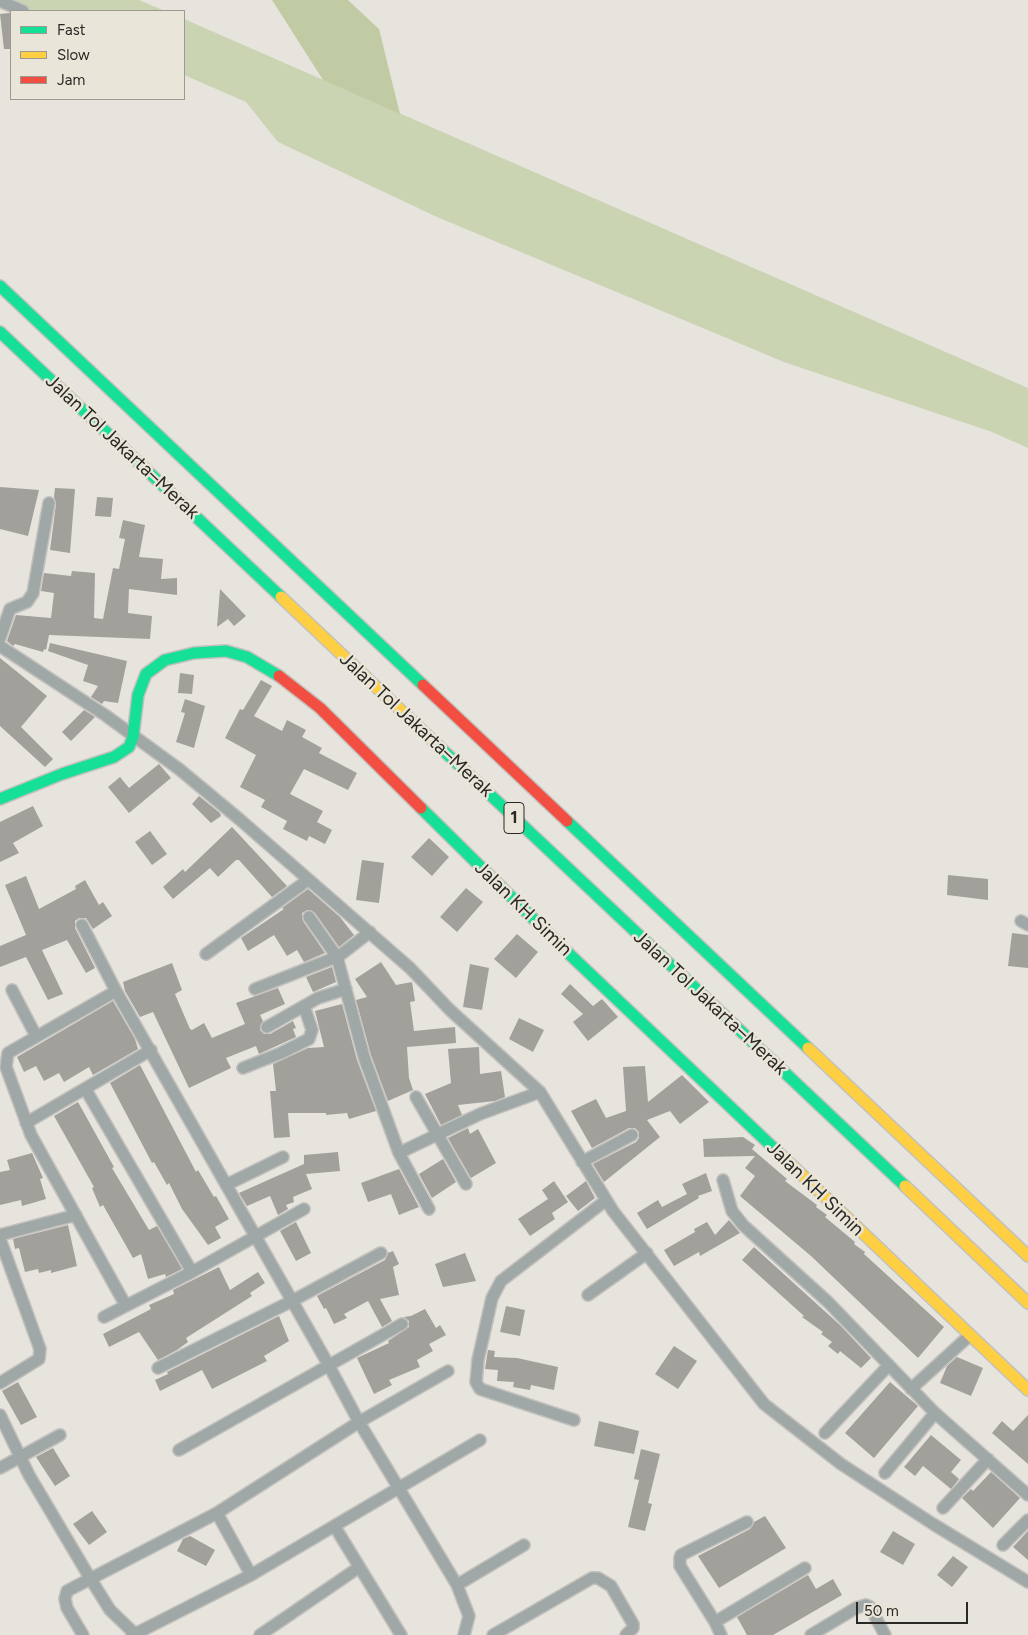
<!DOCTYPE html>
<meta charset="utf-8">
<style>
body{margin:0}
#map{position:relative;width:1028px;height:1635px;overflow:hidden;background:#e6e4dd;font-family:Figtree,sans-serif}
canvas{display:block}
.legend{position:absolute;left:10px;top:10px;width:175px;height:90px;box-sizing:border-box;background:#eae5d9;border:1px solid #9d9991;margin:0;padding:6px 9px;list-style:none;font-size:15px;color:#2a2824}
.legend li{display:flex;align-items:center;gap:10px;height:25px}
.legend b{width:25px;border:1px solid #9d9991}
.scale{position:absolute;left:856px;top:1602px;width:112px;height:22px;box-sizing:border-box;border:2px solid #2a2824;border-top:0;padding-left:6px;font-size:15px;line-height:18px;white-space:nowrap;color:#2a2824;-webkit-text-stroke:4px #eae5d9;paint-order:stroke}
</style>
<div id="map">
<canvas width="1028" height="1635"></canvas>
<ul class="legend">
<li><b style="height:6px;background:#16e098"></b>Fast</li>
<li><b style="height:6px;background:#ffcf43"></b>Slow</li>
<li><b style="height:6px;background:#f24e42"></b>Jam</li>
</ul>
<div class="scale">50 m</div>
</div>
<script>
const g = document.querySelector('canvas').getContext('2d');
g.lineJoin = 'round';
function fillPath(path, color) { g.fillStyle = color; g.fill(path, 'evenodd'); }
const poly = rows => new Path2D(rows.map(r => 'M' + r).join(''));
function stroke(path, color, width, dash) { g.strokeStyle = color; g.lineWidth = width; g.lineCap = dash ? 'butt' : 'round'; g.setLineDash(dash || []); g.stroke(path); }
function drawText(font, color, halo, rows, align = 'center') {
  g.font = font + ' Figtree,sans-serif'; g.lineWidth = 5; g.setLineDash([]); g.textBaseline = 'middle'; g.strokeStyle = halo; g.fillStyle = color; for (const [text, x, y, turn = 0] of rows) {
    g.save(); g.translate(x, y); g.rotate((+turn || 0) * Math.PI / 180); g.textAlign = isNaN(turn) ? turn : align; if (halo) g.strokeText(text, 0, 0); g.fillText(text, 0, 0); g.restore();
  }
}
fillPath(poly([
 [4,0,139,0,165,11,33,11],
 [184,19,1028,388,1028,448,992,432,784,362,437,217,278,142,246,102,184,75]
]), '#cbd4b2');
fillPath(poly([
 [272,0,348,0,379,29,400,114,323,80]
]), '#c1cba3');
fillPath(poly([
 [9,13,11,14,11,49,4,49,0,14],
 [0,487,39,490,28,536,0,529],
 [55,488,75,489,70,553,50,550,56,504,54,497],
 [97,497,113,498,111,517,95,516],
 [123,520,145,525,139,557,163,559,161,579,177,578,177,595,129,589,128,613,152,616,150,639,49,635,46,650,44,649,43,652,15,644,13,646,7,641,16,615,51,618,54,593,41,591,44,573,71,576,72,571,95,573,94,618,103,619,113,568,119,569,125,539,119,538],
 [220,589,246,616,234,626,228,619,217,627],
 [50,643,127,661,118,703,104,701,102,704,91,697,98,686,83,681,88,665,48,651],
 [0,658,47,696,21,727,53,759,45,767,0,726],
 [180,673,194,675,192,694,178,693],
 [261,680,272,686,254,716,282,731,287,720,306,730,302,737,322,748,319,753,357,773,348,790,304,769,290,794,323,811,317,822,332,830,325,844,309,836,307,841,283,829,287,821,261,807,265,800,240,787,256,755,225,738,240,709,243,710],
 [185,699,205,706,194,748,176,742,185,713,181,712],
 [84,710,95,717,71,741,62,732],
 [159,764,171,778,129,813,108,787,120,777,129,788],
 [199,796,220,813,221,816,211,823,192,804],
 [33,806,43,826,13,843,19,853,0,862,0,822],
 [232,827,287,886,272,897,239,860,236,860,218,877,210,868,173,899,163,887,183,869,185,872],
 [150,831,167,854,152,865,135,842],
 [429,838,449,857,432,876,411,857],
 [362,860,384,863,379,903,356,900],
 [948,875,988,879,988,900,947,895],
 [26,876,39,909,76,889,75,886,85,880,99,905,103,902,112,916,93,929,86,918,79,918,75,921,75,928,95,968,86,973,67,940,42,950,63,994,48,1000,26,957,0,967,0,946,26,935,5,885],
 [466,888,483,902,457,932,440,917],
 [308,889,340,917,354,935,339,947,315,913,308,910,302,913,303,921,325,953,304,962,297,950,287,956,274,935,248,951,241,938,284,909,282,908],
 [1012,933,1028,935,1028,968,1008,966],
 [517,934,538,952,516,978,494,959],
 [381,962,396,985,412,982,415,1001,410,1002,414,1031,455,1027,456,1043,407,1047,409,1078,413,1090,388,1101,371,1055,356,1000,367,997,355,979],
 [172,963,182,990,175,994,190,1029,192,1030,204,1023,212,1038,245,1024,236,1003,278,988,285,1004,260,1015,263,1021,260,1030,264,1034,270,1034,293,1021,296,1028,293,1029,296,1037,259,1054,256,1046,226,1058,231,1068,189,1088,153,1012,140,1017,125,991,123,982],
 [470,964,489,968,482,1010,463,1007],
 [332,967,336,982,313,992,306,977],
 [570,984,593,1006,602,999,618,1017,588,1041,573,1022,583,1014,561,994],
 [113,1001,135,1039,138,1049,93,1075,89,1067,64,1082,59,1073,44,1081,36,1066,24,1072,17,1057],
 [342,1004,357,1060,376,1111,349,1119,347,1113,326,1115,326,1113,288,1113,290,1137,274,1138,270,1091,276,1091,273,1064,308,1048,324,1047,315,1011],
 [519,1018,544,1030,533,1052,509,1039],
 [479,1047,480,1074,501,1071,505,1097,495,1101,458,1105,462,1115,441,1125,425,1094,451,1083,448,1049],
 [140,1065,196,1172,198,1170,214,1197,216,1196,229,1219,215,1227,221,1238,208,1245,182,1209,169,1183,167,1185,154,1162,152,1163,110,1083],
 [645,1066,648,1102,682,1075,709,1102,680,1124,670,1111,647,1120,660,1137,604,1182,593,1164,636,1142,639,1138,639,1132,635,1128,629,1128,592,1148,571,1111,596,1099,606,1118,626,1111,623,1067],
 [78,1102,114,1167,112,1168,149,1230,157,1226,182,1269,166,1277,165,1274,148,1279,141,1254,133,1258,103,1205,100,1207,92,1188,94,1187,54,1116],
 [468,1128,470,1134,478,1129,496,1163,471,1178,448,1138],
 [743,1137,755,1145,752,1149,787,1179,785,1181,817,1205,816,1207,827,1215,825,1217,855,1242,854,1244,865,1252,864,1254,944,1327,918,1358,811,1256,740,1196,755,1176,745,1168,755,1156,704,1157,703,1139],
 [338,1152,340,1171,306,1174,312,1189,293,1197,294,1202,286,1205,288,1209,278,1215,270,1196,247,1206,239,1193,304,1164,304,1155],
 [32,1153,43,1178,40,1179,46,1199,22,1206,21,1200,0,1205,0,1172,10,1170,7,1160],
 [443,1159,456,1182,432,1198,419,1174],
 [399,1169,419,1207,399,1215,391,1194,368,1202,361,1183],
 [706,1173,712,1191,698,1196,699,1198,647,1229,637,1213,658,1200,662,1207,687,1194,682,1184],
 [554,1181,568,1202,552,1213,555,1219,530,1236,518,1219,548,1199,542,1190],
 [586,1181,595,1198,578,1211,566,1196],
 [729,1220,740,1233,700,1256,699,1252,674,1266,664,1250,695,1232,694,1229,707,1222,715,1235],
 [296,1222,311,1253,296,1261,280,1231],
 [68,1225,77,1266,51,1273,51,1270,39,1273,38,1269,25,1272,19,1248,15,1249,13,1239],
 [754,1247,840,1325,871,1358,861,1368,840,1351,838,1354,828,1346,832,1342,821,1334,823,1332,802,1317,804,1316,742,1260],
 [393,1251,399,1264,393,1267,399,1295,380,1299,392,1321,382,1327,368,1301,344,1314,347,1318,334,1324,326,1308,324,1309,317,1296,385,1260,388,1253],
 [465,1253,476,1281,443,1287,435,1264],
 [219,1267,230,1290,258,1272,265,1283,250,1293,252,1296,186,1338,188,1342,177,1350,158,1360,139,1332,109,1347,103,1334,151,1309,149,1305,174,1294,173,1290],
 [506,1306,525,1310,520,1336,500,1332],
 [425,1309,436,1328,440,1325,446,1335,429,1344,433,1351,417,1360,420,1367,389,1380,392,1385,374,1394,357,1358,389,1343,388,1341,409,1327,409,1321,404,1317,411,1316],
 [279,1316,289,1341,264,1356,267,1361,212,1389,202,1370,160,1391,155,1380,168,1374,167,1372],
 [674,1346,697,1361,678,1389,655,1374],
 [488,1350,495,1351,494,1357,517,1358,558,1367,554,1390,531,1385,530,1390,513,1387,514,1382,497,1381,498,1370,485,1369],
 [957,1357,983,1368,971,1396,940,1383,947,1366],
 [18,1382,37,1417,21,1425,2,1391],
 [890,1382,918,1406,874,1458,845,1433],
 [1028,1415,1028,1464,992,1433,1002,1421,1013,1431],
 [599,1421,639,1431,634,1454,594,1446],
 [931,1435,961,1460,951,1472,959,1479,951,1489,923,1466,915,1476,904,1467],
 [53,1448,70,1476,55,1486,36,1457],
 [641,1449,660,1454,648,1503,652,1504,645,1531,628,1527,639,1480,634,1479],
 [991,1472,1020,1498,993,1528,962,1498,971,1489,973,1491],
 [92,1511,107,1532,89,1545,73,1524],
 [765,1516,786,1548,719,1588,698,1556,750,1529,754,1522],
 [893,1531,915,1544,903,1565,880,1552],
 [1028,1531,1028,1560,1013,1547],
 [190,1536,215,1550,206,1566,177,1551,183,1539],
 [953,1556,968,1567,952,1587,937,1575],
 [808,1575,816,1589,833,1579,842,1595,773,1635,747,1635,737,1617]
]), '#a1a09b');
const street = poly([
 [0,1,23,11],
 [0,638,10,609,27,602,33,593,49,503],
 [0,646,105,715,179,769,238,818,410,968,450,1010,540,1092,613,1211,764,1404,841,1464,933,1524,1028,1582],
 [309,917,337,957,364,1057,399,1153,429,1209],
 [1021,921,1028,925],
 [82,925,116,991,328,1364,359,1422,217,1513,251,1575,135,1634,138,1635],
 [206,954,308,880],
 [255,989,339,956,370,932],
 [12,990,36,1036],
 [116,991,8,1053,6,1067,31,1135,126,1306],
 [267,1027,318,998,346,989],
 [243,1068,281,1053,309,1039,312,1030,304,1006],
 [86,1090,192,1272,304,1209],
 [416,1097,466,1184],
 [26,1123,151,1050],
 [399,1153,480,1114,540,1092],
 [582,1162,632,1135],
 [723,1180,732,1211,743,1225,828,1302,935,1413,1028,1495],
 [226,1185,283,1157],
 [0,1235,76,1215],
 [0,1239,40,1349,39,1359,0,1383],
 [588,1295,647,1253],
 [104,1317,192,1272],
 [158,1368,292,1301,381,1253],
 [448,1371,359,1422,457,1585,469,1616,464,1635],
 [911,1389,969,1336],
 [0,1415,29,1475,90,1578,110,1610,135,1634,132,1635],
 [574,1420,480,1389,476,1382,478,1360,492,1298,501,1281,605,1201],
 [825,1433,889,1365],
 [179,1450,402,1324],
 [0,1468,60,1435],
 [885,1473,935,1413],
 [943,1508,988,1459],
 [335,1527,401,1635],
 [1003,1545,1028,1520],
 [251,1575,480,1440],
 [457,1585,524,1545],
 [715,1622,805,1568],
 [83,1635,67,1608,65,1599,67,1591,217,1513],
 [260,1635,358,1568],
 [493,1635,592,1578,598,1578,611,1586,633,1624,633,1628,626,1635],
 [721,1635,715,1622,680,1566,680,1558,681,1555,747,1522],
 [811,1635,856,1608,866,1605,870,1607,885,1635]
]);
const fast = poly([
 [0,286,423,685],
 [0,332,281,597],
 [430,738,905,1186],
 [0,799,62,774,114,757,129,747,133,737,138,695,146,674,165,660,194,653,226,651,247,657,279,676],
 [421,808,566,951,781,1155],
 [567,821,808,1048]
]);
const slow = poly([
 [281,597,430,738],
 [808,1048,1028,1256],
 [781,1155,1028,1390],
 [905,1186,1028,1303]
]);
const jam = poly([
 [279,676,320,708,421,808],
 [423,685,567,821]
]);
stroke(street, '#c3c1bd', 14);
stroke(fast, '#c3c1bd', 14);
stroke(slow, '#c3c1bd', 14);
stroke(jam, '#c3c1bd', 14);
stroke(street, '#a0a8a7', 11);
stroke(fast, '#16e098', 11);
stroke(slow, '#ffcf43', 11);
stroke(jam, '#f24e42', 11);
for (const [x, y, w] of [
 [514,818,20]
]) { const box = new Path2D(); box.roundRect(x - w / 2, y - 15.5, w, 31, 4); g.fillStyle = '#eae5d9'; g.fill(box); stroke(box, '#2a2824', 1); }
drawText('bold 18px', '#2a2824', null, [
 ["1",514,818]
]);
drawText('19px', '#2a2824', '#eae5d9', [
 ["Jalan Tol Jakarta–Merak",122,447,43],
 ["Jalan Tol Jakarta–Merak",416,725,43],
 ["Jalan KH Simin",523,909,44],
 ["Jalan Tol Jakarta–Merak",710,1003,43],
 ["Jalan KH Simin",815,1189,44]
]);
</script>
